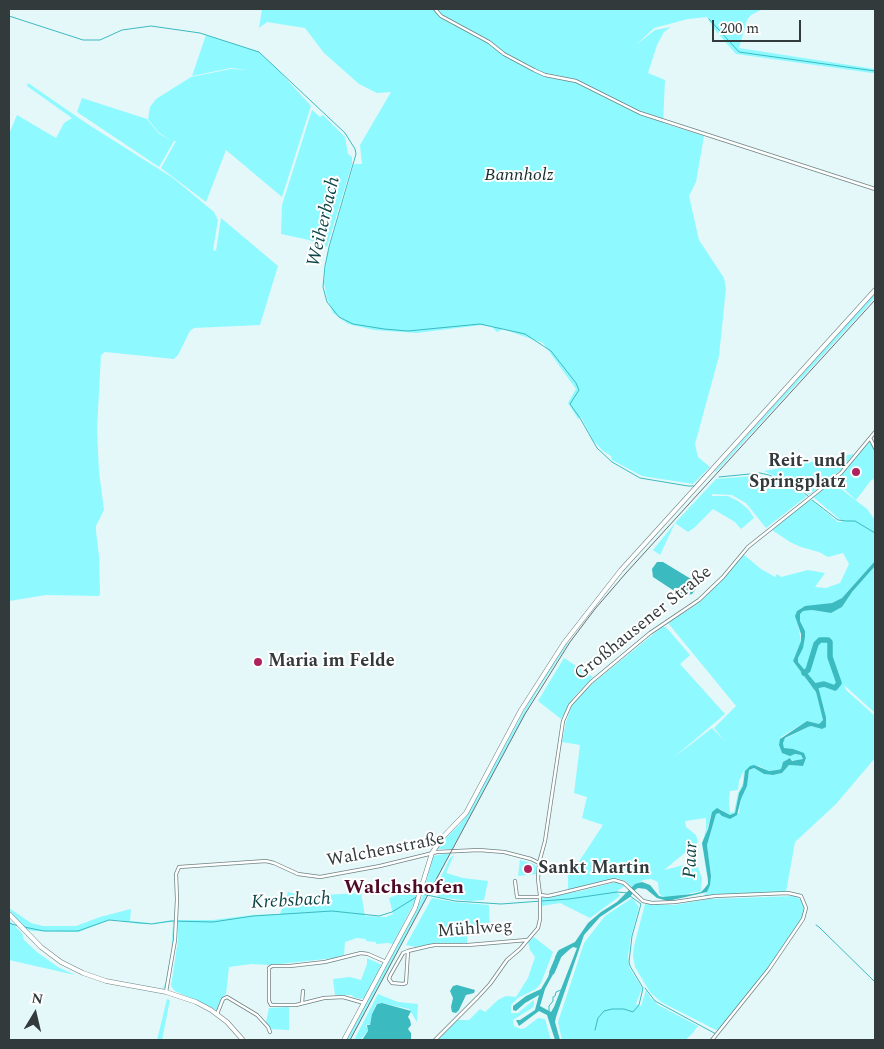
<!DOCTYPE html>
<meta charset="utf-8">
<style>
body{margin:0}
#map{position:relative;width:884px;height:1049px;overflow:hidden;background:#e4f8f9;font-family:Spectral,serif}
canvas{display:block}
.frame{position:absolute;inset:0;border:10px solid #323a3b;pointer-events:none}
.north{position:absolute;left:10px;top:989px;width:50px;height:50px;-webkit-text-stroke:4px #fff;paint-order:stroke;rotate:9deg;font-size:14px;font-weight:700;line-height:20px;text-align:center;color:#323a3b}
.north::after{content:'';display:block;margin:auto;width:18px;height:22px;background:#323a3b;clip-path:polygon(50% 0,100% 100%,50% 72%,0 100%)}
.scale{position:absolute;left:712px;top:20px;width:89px;height:22px;box-sizing:border-box;border:2px solid #323a3b;border-top:0;padding-left:6px;font-size:15px;line-height:18px;white-space:nowrap;color:#323a3b;-webkit-text-stroke:4px #fff;paint-order:stroke}
</style>
<div id="map">
<canvas width="884" height="1049"></canvas>
<div class="frame"></div>
<div class="north">N</div>
<div class="scale">200 m</div>
</div>
<script>
const g = document.querySelector('canvas').getContext('2d');
g.lineJoin = 'round';
function fillPath(path, color) { g.fillStyle = color; g.fill(path, 'evenodd'); }
const poly = rows => new Path2D(rows.map(r => 'M' + r).join(''));
function stroke(path, color, width, dash) { g.strokeStyle = color; g.lineWidth = width; g.lineCap = dash ? 'butt' : 'round'; g.setLineDash(dash || []); g.stroke(path); }
function drawText(font, color, halo, rows, align = 'center') {
  g.font = font + ' Spectral,serif'; g.lineWidth = 4; g.setLineDash([]); g.textBaseline = 'middle'; g.strokeStyle = halo; g.fillStyle = color; for (const [text, x, y, turn = 0] of rows) {
    g.save(); g.translate(x, y); g.rotate((+turn || 0) * Math.PI / 180); g.textAlign = isNaN(turn) ? turn : align; if (halo) g.strokeText(text, 0, 0); g.fillText(text, 0, 0); g.restore();
  }
}
fillPath(poly([
 [262,9,763,9,751,15,747,20,739,48,875,69,875,73,872,73,736,54,714,29,707,17,688,19,654,28,636,45,655,30,671,27,664,32,657,45,648,73,665,80,663,123,704,136,696,182,689,196,699,240,724,278,726,288,719,356,695,444,698,457,710,467,693,484,642,476,612,460,611,456,603,451,593,440,581,417,578,419,568,403,576,389,543,343,503,329,497,332,492,327,482,325,416,333,374,330,348,324,333,313,327,298,324,283,327,256,354,164,362,164,360,145,391,92,377,93,359,84,324,53,305,28,267,22,259,28],
 [206,35,259,52,280,72,311,106,282,197,226,150,206,202,161,168,176,141,174,141,159,167,77,112,82,98,147,119,158,133,172,141,158,132,148,119,150,107,156,99,191,77,231,69,249,70,231,68,192,76],
 [28,83,89,125,173,178,214,212,218,220,213,250,216,251,221,218,278,266,260,325,194,328,190,331,178,355,174,359,105,352,101,355,97,429,99,472,104,510,96,526,96,531,99,556,100,594,99,596,46,595,9,601,9,134,17,115,56,138,64,123,72,118,27,86],
 [312,110,320,117,323,115,345,137,348,154,352,157,352,164,327,247,309,240,281,234,282,205],
 [875,293,875,297,864,310,716,472,715,471],
 [869,440,872,442,875,450,875,481,872,479,856,500,834,480,848,467],
 [854,454,841,470,809,495,800,488,764,471],
 [753,476,765,476,785,483,807,496,766,528,746,503,732,495,712,494,712,496,728,496,738,501,748,509,754,518,741,529,735,522,713,509,695,527,688,532,675,523,660,555,653,550,675,523,716,479],
 [832,482,867,509,875,520,875,561,842,598,832,603,803,607,797,611,796,614,801,641,793,661,816,692,823,720,819,724,807,721,797,727,781,737,779,745,782,753,801,755,803,759,794,761,790,758,783,762,781,769,777,770,769,771,759,766,745,771,743,786,739,793,735,813,730,815,720,809,712,812,702,847,708,874,707,885,707,876,702,845,706,829,706,818,685,821,686,827,696,835,698,842,664,870,696,862,702,878,701,891,672,897,663,897,659,893,658,882,651,879,643,880,632,888,626,881,616,878,568,890,568,873,578,863,603,825,582,818,587,797,574,793,580,745,562,742,566,722,571,707,582,693,592,684,662,627,666,627,690,655,680,664,725,714,672,759,712,728,724,740,714,728,736,706,668,623,699,603,724,578,743,554,761,569,775,577,777,574,781,577,808,570,825,573,815,587,826,588,840,583,849,564,843,553,828,557,819,552,801,547,790,542,772,530,810,499,838,522,843,522,813,497],
 [744,770,743,783,738,793,734,812,730,813,729,802,730,791,738,790,739,781],
 [875,566,875,713,844,685,846,690,875,716,875,758,836,804,795,842,786,892,703,896,707,892,711,876,707,845,716,814,719,813,727,818,739,813,741,799,747,786,749,770,754,768,764,774,773,775,782,773,789,765,803,766,806,758,795,750,784,748,783,740,808,727,811,726,822,729,826,717,818,686,798,662,798,658,805,637,805,631,800,621,800,614,802,611,812,610,831,613,842,607,852,592],
 [569,642,535,695,452,849,437,849,443,841,460,824,467,814,534,693,551,664,566,644],
 [564,658,593,677,573,698,561,719,538,701],
 [450,853,350,1040,346,1040,422,898,433,856],
 [454,855,446,873,463,878,488,881,484,900,470,901,438,897,435,889,450,858],
 [520,860,534,864,537,868,536,874,518,876],
 [616,882,625,886,617,891,620,896,590,918,560,903,542,906,542,898,581,891],
 [419,886,415,901,393,944,388,943,376,944,376,942,366,941,366,939,357,938,345,942,344,955,335,958,270,965,251,964,229,967,226,994,222,998,218,1011,175,991,171,986,178,940,178,920,213,920,253,915,280,914,288,892,305,896,361,893,365,916,386,917,393,914,389,898],
 [795,896,801,900,804,906,804,914,799,925,768,968,718,1031,661,1002,650,992,635,967,633,956,634,946,645,904,674,905,709,899],
 [432,898,454,902,489,905,490,933,467,935,467,943,435,943,416,947,406,945],
 [632,898,639,907,631,936,628,956,629,967,642,988,636,1004,641,1006,646,990,650,997,658,1005,698,1026,691,1035,685,1040,562,1040,558,1022,584,943,605,916],
 [9,908,31,923,43,926,76,926,100,917,131,909,130,921,151,923,175,920,175,941,166,988,162,989,165,984,171,953,173,922,139,924,117,920,109,920,79,932,33,931,25,929,12,915],
 [9,920,22,933,24,940,37,952,58,967,75,975,9,960],
 [534,937,553,952,541,983,536,989,518,998,511,1005,511,1013,518,1013,534,1000,534,1005,532,1008,513,1020,514,1026,521,1029,525,1028,538,1018,545,1019,551,1040,438,1040,457,1020,469,1020,480,1009,485,1012,498,1000,506,996,516,997,528,978,535,957,530,950,528,942],
 [367,958,382,965,365,998,360,999,353,997,352,995,335,995,333,979,350,977,361,980,367,964],
 [378,994,398,1002,418,1004,417,1022,409,1009,382,1003,376,1004,372,1014,370,1024,366,1025,368,1031,360,1040,354,1040],
 [167,999,170,1000,162,1040,157,1040],
 [289,1007,289,1030,270,1029,266,1022,269,1008]
]), '#8ef9ff');
fillPath(poly([
 [875,561,875,566,852,592,842,607,831,613,812,610,803,611,800,614,800,621,805,631,805,637,803,648,798,658,798,662,818,686,826,717,826,727,822,729,811,726,808,727,785,738,783,743,784,748,793,749,804,753,806,758,803,766,789,765,782,773,773,775,764,774,754,768,749,770,747,786,741,799,737,815,730,819,722,816,719,813,716,814,707,845,711,876,710,885,707,892,668,901,657,898,646,889,638,888,635,890,630,897,600,917,584,935,556,1017,555,1022,560,1040,555,1040,547,1015,539,1011,519,1026,516,1020,520,1020,535,1010,539,995,525,1003,516,1011,513,1010,513,1006,526,996,541,989,548,977,552,966,557,967,545,989,540,1006,551,1012,554,1007,577,948,573,947,570,949,559,959,555,957,559,950,575,942,588,923,601,912,617,902,635,884,642,882,650,885,659,896,663,897,692,894,701,892,704,889,708,884,708,879,702,843,708,829,712,812,717,808,730,815,735,813,739,793,743,786,745,771,750,766,754,765,769,771,777,770,781,769,783,762,790,758,792,761,803,759,801,755,795,754,790,756,782,753,779,745,780,739,807,721,819,724,823,720,816,692,793,661,801,641,801,634,795,616,797,611,805,606,832,603,842,598],
 [657,562,663,562,696,582,697,587,692,594,682,596,653,577,652,569],
 [457,985,475,990,474,993,466,995,459,1010,456,1013,452,1012,451,1007,453,998,450,991,453,986],
 [382,1003,411,1011,408,1017,410,1020,411,1025,408,1029,411,1033,411,1040,362,1040,368,1031,367,1025,370,1025,372,1014,377,1004]
]), '#3bbac0');
stroke(poly([
 [9,16,83,40,100,40,122,30,151,26,200,33,259,52,345,133,355,149,356,154,329,247,325,266,323,287,327,302,339,317,353,324,384,329,408,331,480,324,525,334,551,351,576,383,579,390,570,404,580,418,597,448,612,462,640,478,688,486,694,486,709,470],
 [709,19,739,52,875,71],
 [719,477,760,473,769,475,797,487,808,496],
 [812,500,838,520,846,521,855,521,875,533],
 [422,894,455,901,501,904,569,899,617,892,628,893],
 [9,923,18,926],
 [816,925,819,927,875,982],
 [24,927,44,931,78,931,109,920,152,924,171,921,213,922,253,916,332,911,379,916,392,912,418,896],
 [645,988,655,1001,716,1034],
 [549,1012,549,1006,553,1001,553,997,555,996,556,992,561,990],
 [595,1030,598,1018,604,1011,612,1009,624,1009,633,1012,639,1005,643,988,630,966,629,962,632,936,641,904,630,896]
]), '#3bbac0', 1);
stroke(poly([
 [804,673,808,670,816,644,820,640,828,640,830,642,830,657,839,683,835,688,824,684,815,686],
 [552,972,560,953]
]), '#3bbac0', 5.5);
const minor = poly([
 [435,9,441,16,489,42,504,54,534,70,545,75,576,81,640,113,875,189],
 [870,438,875,448],
 [515,881,517,897,539,897],
 [540,895,548,896,557,894,614,880,624,883,643,901,652,903,675,902,715,896,788,893,801,896,806,908,803,919,769,969,712,1040],
 [408,951,406,983,403,984,392,983,389,979,390,976,403,953,408,951,429,946,435,945,468,945,527,940],
 [166,992,175,940,177,899,176,874,179,867,266,861,274,863,298,874,320,877,380,866,437,852,479,850,504,852,531,859,539,863],
 [302,1003,303,991],
 [364,1003,343,997,324,998,296,1005,271,1005,269,1001,269,968,272,966,290,966,325,962,361,953,368,954,386,962],
 [217,1014,223,999,227,997,257,1015,268,1027,270,1032],
 [435,1040,478,997,490,984,507,960,520,949,538,928,540,919,540,895,538,879,539,863,545,841,563,721,570,705,591,682,650,633,699,600,723,577,748,547,841,473,875,432]
]);
const tertiary = poly([
 [9,914,41,947,61,962,83,973,106,981,166,992,196,1002,211,1010,227,1022,243,1040],
 [344,1040,415,908,432,853,442,838,466,813,521,710,564,643,621,570,875,290]
]);
stroke(minor, '#708283', 4);
stroke(tertiary, '#708283', 5);
stroke(minor, '#fff', 2.5);
stroke(tertiary, '#fff', 4);
stroke(poly([
 [350,1040,525,714,570,642,595,609,626,573,875,300]
]), '#677273', 1);
for (const [x, y, r, color] of [
 [856,472,5,"#af225d"],
 [258,662,5,"#af225d"],
 [528,869,5,"#af225d"]
]) { const dot = new Path2D(); dot.arc(x, y, r, 0, 2 * Math.PI); g.fillStyle = color; g.fill(dot); stroke(dot, '#fff', 2); }
drawText('italic 18px', '#182d2e', '#fff', [
 ["Bannholz",519,176]
]);
drawText('bold 18px', '#323a3b', '#fff', [
 ["Reit- und",846,462,"right"],
 ["Springplatz",846,483,"right"],
 ["Maria im Felde",268,662],
 ["Sankt Martin",538,869]
], 'left');
drawText('18px', '#323a3b', '#fff', [
 ["Großhausener Straße",644,624,-39],
 ["Walchenstraße",386,851,-11],
 ["Mühlweg",475,930,-4]
]);
drawText('italic 19px', '#0f4749', '#fff', [
 ["Weiherbach",325,222,-77],
 ["Paar",692,860,-88],
 ["Krebsbach",291,902,-3]
]);
drawText('bold 20px', '#4e0b26', '#fff', [
 ["Walchshofen",404,889]
]);
</script>
